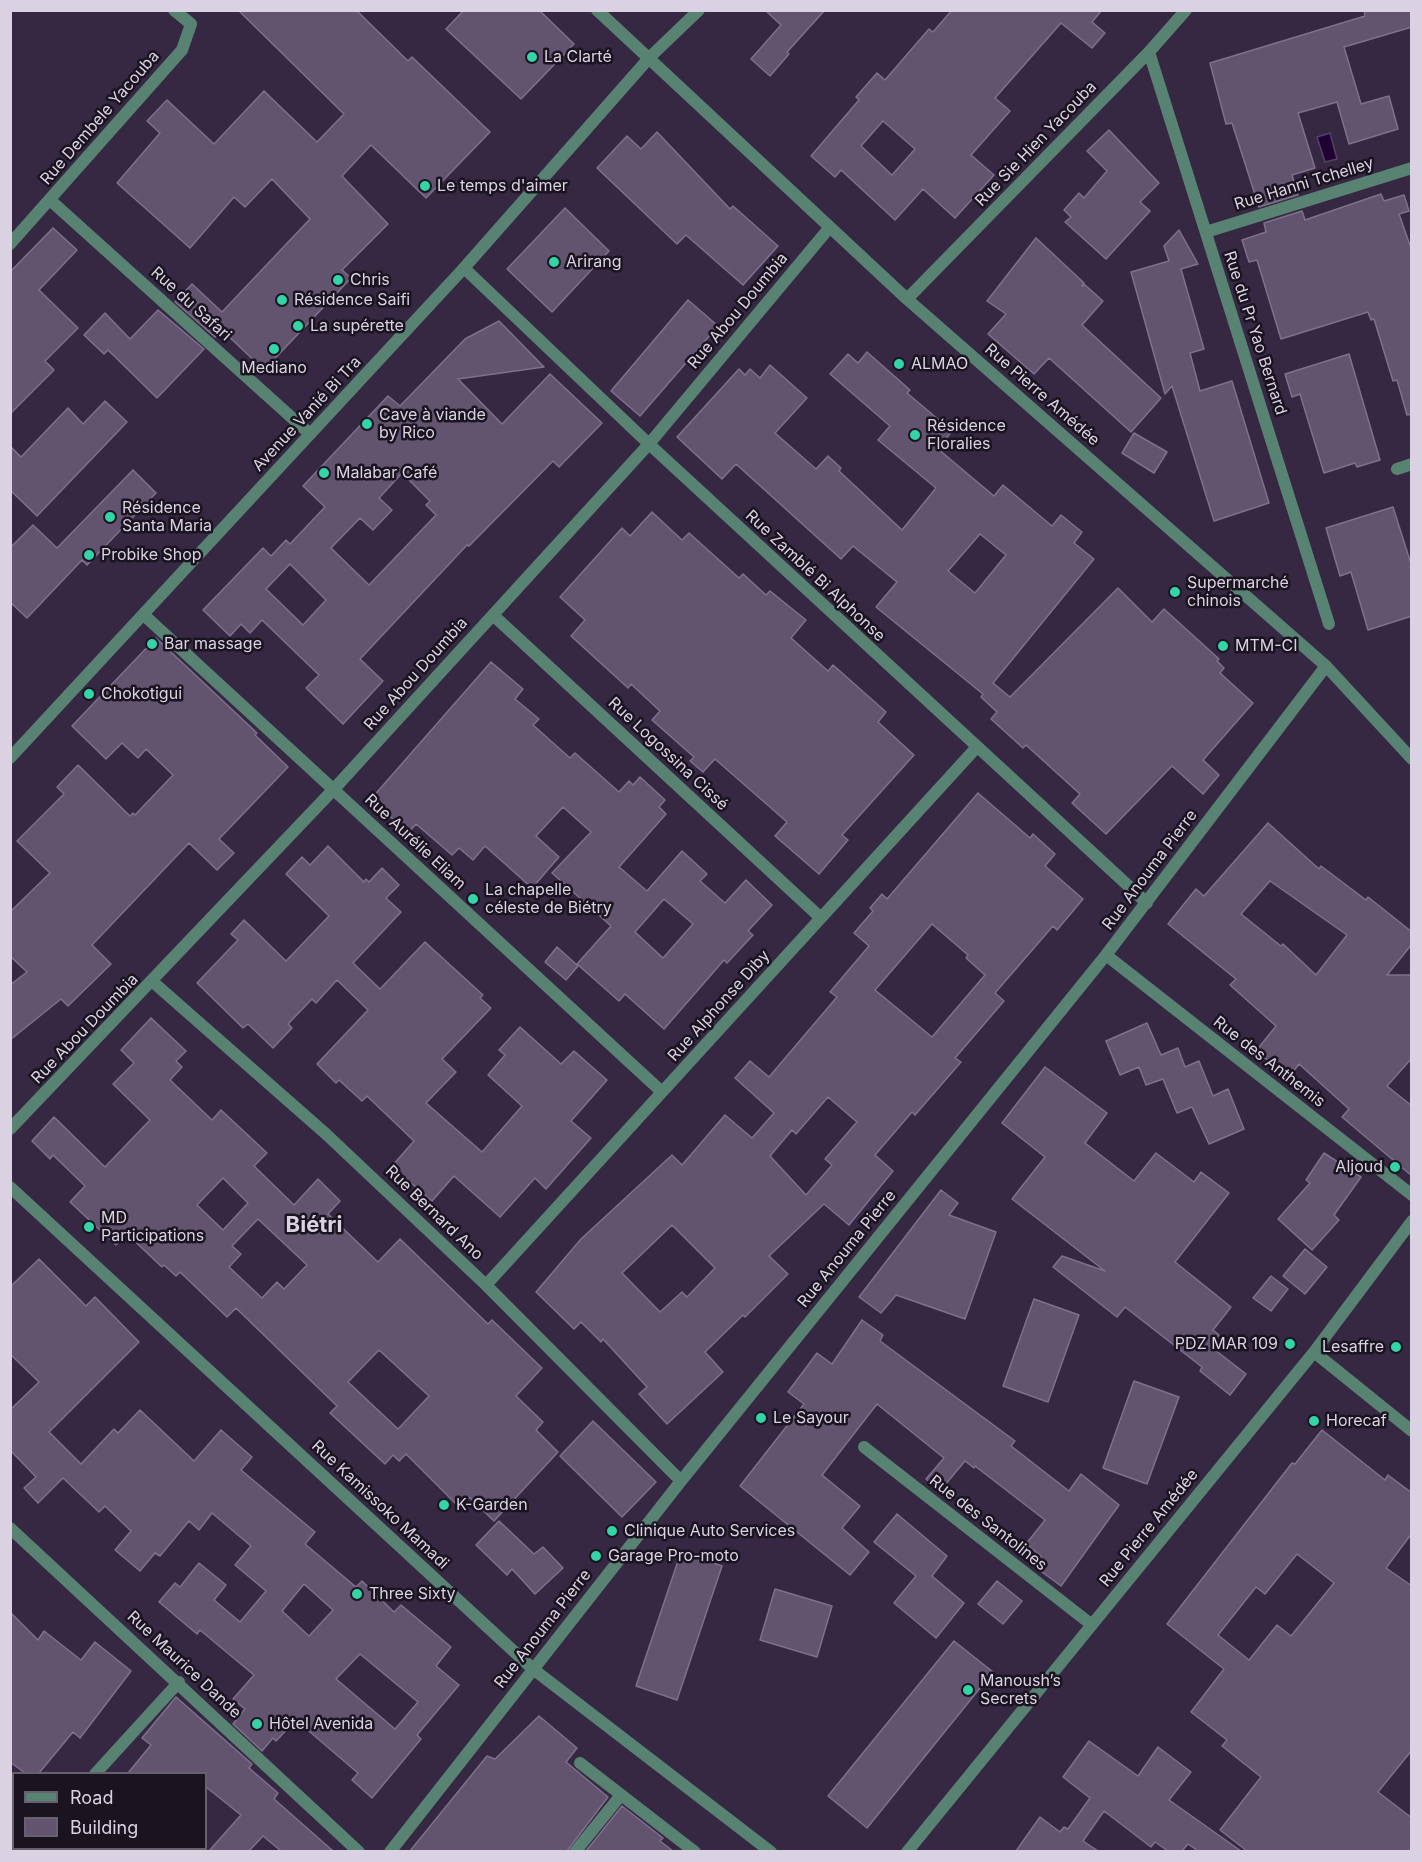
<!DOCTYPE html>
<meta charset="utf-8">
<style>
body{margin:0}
#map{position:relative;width:1422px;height:1862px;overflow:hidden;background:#362842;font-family:Inter,sans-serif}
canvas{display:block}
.frame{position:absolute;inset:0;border:12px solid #dad2e3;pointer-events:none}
.legend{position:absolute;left:12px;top:1772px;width:195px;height:78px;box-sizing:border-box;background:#1a1420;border:2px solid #67606e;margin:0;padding:8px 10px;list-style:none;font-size:18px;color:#dad2e3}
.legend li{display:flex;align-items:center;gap:12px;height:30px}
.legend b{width:30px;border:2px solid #67606e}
</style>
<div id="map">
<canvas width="1422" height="1862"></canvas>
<div class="frame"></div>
<ul class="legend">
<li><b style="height:8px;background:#588272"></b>Road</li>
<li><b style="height:16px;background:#62536f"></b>Building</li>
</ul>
</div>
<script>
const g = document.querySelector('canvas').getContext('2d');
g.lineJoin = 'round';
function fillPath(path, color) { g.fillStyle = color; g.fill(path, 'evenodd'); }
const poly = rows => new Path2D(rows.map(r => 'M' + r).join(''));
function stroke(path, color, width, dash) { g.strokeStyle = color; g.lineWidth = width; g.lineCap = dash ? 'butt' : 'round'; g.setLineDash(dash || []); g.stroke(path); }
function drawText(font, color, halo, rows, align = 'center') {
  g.font = font + ' Inter,sans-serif'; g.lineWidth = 5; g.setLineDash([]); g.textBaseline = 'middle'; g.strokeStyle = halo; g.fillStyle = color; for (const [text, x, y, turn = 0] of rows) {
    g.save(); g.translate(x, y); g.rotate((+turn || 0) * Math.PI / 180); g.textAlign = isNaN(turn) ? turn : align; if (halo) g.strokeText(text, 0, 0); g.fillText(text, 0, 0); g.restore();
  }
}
const water = poly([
 [1330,133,1337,159,1325,162,1317,137,1330,133]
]);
fillPath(water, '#1f0132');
stroke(water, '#574067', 1.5);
const building = poly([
 [238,10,356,10,408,61,412,57,490,132,426,198,371,145,342,176,388,224,342,270,351,278,264,370,222,330,215,337,175,302,192,284,222,312,310,219,272,179,245,207,234,197,190,248,117,183,160,133,147,121,167,100,214,144,264,91,317,142,344,114,238,10],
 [464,10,539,10,574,44,521,99,446,29,464,10],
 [765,10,825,10,787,52,789,54,770,76,751,59,781,25,765,10],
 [952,10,1102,10,1092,22,1105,33,1092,48,1061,23,995,98,1010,111,971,155,994,175,955,218,923,189,895,220,841,170,835,177,811,156,859,100,856,97,877,73,885,80,929,29,933,32,952,10],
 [883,121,915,149,892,175,861,146,883,121],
 [1364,10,1412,10,1412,27,1344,47,1361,104,1389,96,1398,129,1349,144,1337,102,1298,113,1315,168,1292,175,1298,195,1259,207,1232,123,1226,124,1210,63,1365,16,1364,10],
 [1109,130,1159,183,1140,202,1150,211,1106,259,1065,222,1071,217,1064,210,1079,193,1084,198,1107,171,1087,151,1109,130],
 [657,132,730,209,733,206,778,246,743,285,686,235,677,244,597,168,627,136,641,149,657,132],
 [1381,194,1384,201,1404,195,1409,211,1399,214,1412,251,1412,414,1407,415,1397,380,1393,381,1374,319,1371,320,1368,312,1281,339,1257,260,1249,262,1242,240,1266,232,1264,223,1302,211,1305,220,1381,194],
 [565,208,609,251,552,312,507,269,565,208],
 [53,228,77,250,39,290,78,328,45,361,54,370,10,414,10,272,53,228],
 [1179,230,1198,264,1181,269,1204,349,1190,353,1200,391,1232,381,1269,503,1214,521,1172,386,1165,394,1131,272,1169,261,1164,246,1179,230],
 [1036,238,1084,283,1082,286,1085,285,1103,301,1082,325,1161,398,1131,432,1049,358,1034,374,988,334,1006,314,987,301,1036,238],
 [688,300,718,326,640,416,611,391,688,300],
 [158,310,204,349,157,398,108,350,104,354,84,335,105,313,130,339,158,310],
 [499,321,544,367,458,379,502,424,550,374,602,423,559,467,553,461,469,546,467,545,360,659,383,681,343,724,306,688,319,675,262,620,250,633,241,624,230,636,203,610,263,548,271,556,286,540,290,544,325,507,303,486,388,396,400,406,465,339,499,321],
 [402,473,430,501,426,505,436,515,369,585,331,548,360,518,373,530,392,510,379,498,402,473],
 [290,564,326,600,303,625,266,589,290,564],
 [867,352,910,390,907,393,952,431,938,449,994,496,1003,485,1052,526,1061,515,1082,532,1074,543,1094,559,993,683,1010,697,1118,588,1152,622,1164,609,1219,659,1217,661,1224,668,1220,673,1253,703,1203,760,1219,775,1203,794,1172,766,1106,834,1072,803,1080,794,1026,745,1023,748,991,719,997,712,981,697,983,694,876,607,897,582,853,546,841,559,736,464,722,479,677,437,739,369,745,375,750,369,760,378,770,365,807,398,775,433,816,469,828,456,841,468,839,471,902,530,936,488,878,440,890,426,830,374,848,354,858,363,867,352],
 [980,534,1006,555,975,593,948,571,980,534],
 [1349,354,1380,460,1357,467,1355,463,1324,473,1300,394,1292,397,1285,374,1349,354],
 [105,401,127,422,37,516,10,490,10,446,21,457,68,408,83,424,105,401],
 [1134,433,1167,452,1154,473,1122,453,1134,433],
 [133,470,156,493,87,565,82,560,27,618,10,602,10,548,33,525,57,548,133,470],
 [1393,507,1412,567,1412,616,1368,630,1351,572,1340,576,1326,528,1393,507],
 [652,512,682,540,689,533,739,578,743,574,766,595,770,591,806,620,791,638,828,671,833,665,886,712,878,722,914,755,842,835,848,840,819,874,775,836,787,822,715,759,703,772,690,761,694,757,652,720,660,711,631,684,628,688,571,636,585,620,560,597,622,528,630,536,652,512],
 [156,638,257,733,255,735,288,767,219,839,234,853,217,870,189,843,92,945,111,964,68,1006,61,999,10,1040,10,985,27,972,10,956,10,912,50,873,17,841,64,794,57,787,78,765,130,816,133,813,135,815,173,775,146,749,138,758,122,743,106,759,72,726,156,638],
 [491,662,523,689,515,699,539,719,533,725,570,758,575,753,619,792,629,781,633,785,640,777,665,800,659,807,666,814,619,867,647,891,682,851,707,874,700,881,725,903,746,880,772,905,748,931,753,935,727,963,724,960,664,1029,625,994,619,1001,577,964,611,926,552,873,591,832,563,807,536,836,559,857,532,888,485,846,473,860,459,848,452,855,416,824,408,833,371,799,491,662],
 [664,899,693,924,663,958,635,932,664,899],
 [978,793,1030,838,1033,834,1055,854,1045,866,1083,899,1057,930,1053,926,995,993,1004,1001,955,1058,961,1062,915,1115,912,1112,875,1155,893,1171,849,1225,824,1204,769,1256,788,1274,745,1317,743,1315,705,1352,723,1372,667,1424,639,1394,647,1387,603,1339,601,1342,581,1322,574,1329,536,1292,581,1239,672,1155,682,1165,725,1115,752,1138,774,1113,735,1078,750,1061,769,1077,837,997,830,992,869,946,854,933,873,911,870,908,882,894,887,899,978,793],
 [932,924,968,955,966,958,985,975,932,1037,875,990,932,924],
 [828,1097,857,1122,825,1159,832,1165,806,1195,770,1156,792,1130,796,1134,828,1097],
 [672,1225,715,1268,687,1297,682,1292,660,1312,622,1273,672,1225],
 [1268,823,1319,869,1321,866,1366,900,1368,897,1412,932,1412,944,1387,975,1412,975,1412,1058,1387,1086,1412,1106,1412,1176,1342,1117,1349,1109,1299,1064,1289,1077,1256,1051,1276,1026,1230,985,1236,979,1168,924,1196,889,1204,896,1268,823],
 [1270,881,1347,935,1316,975,1283,944,1281,946,1241,914,1270,881],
 [328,846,364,882,366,879,369,882,382,868,399,885,386,898,401,912,353,963,380,989,425,942,483,995,480,998,491,1008,442,1059,456,1072,426,1103,482,1152,522,1106,488,1075,505,1055,499,1050,520,1027,561,1064,574,1051,607,1080,571,1121,591,1138,546,1189,535,1178,500,1217,454,1176,432,1201,419,1190,392,1166,414,1141,367,1096,362,1101,339,1080,336,1083,317,1064,368,1010,337,980,316,1003,312,999,288,1024,292,1028,273,1048,248,1024,243,1028,197,983,238,940,231,934,244,920,286,961,329,916,286,874,302,857,310,865,328,846],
 [557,947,578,966,566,980,545,962,557,947],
 [151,1018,186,1051,176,1061,182,1067,170,1080,212,1120,221,1110,267,1153,254,1166,294,1205,318,1179,340,1201,328,1214,378,1262,400,1239,488,1324,492,1320,542,1368,516,1396,543,1422,536,1430,558,1452,494,1521,469,1497,459,1507,406,1454,399,1461,393,1455,385,1464,330,1413,337,1406,236,1308,227,1317,180,1272,176,1276,164,1265,162,1267,127,1234,116,1245,70,1202,85,1186,53,1155,50,1159,32,1141,54,1117,105,1167,150,1120,113,1084,134,1063,121,1050,151,1018],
 [223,1178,248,1203,223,1230,197,1205,223,1178],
 [258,1219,307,1265,284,1289,277,1282,262,1298,229,1267,241,1254,232,1246,258,1219],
 [379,1350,429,1396,398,1429,348,1382,379,1350],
 [1147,1023,1161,1055,1178,1048,1185,1067,1199,1061,1213,1096,1228,1089,1244,1129,1209,1144,1192,1107,1177,1113,1163,1079,1146,1085,1139,1067,1120,1075,1106,1041,1147,1023],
 [1045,1067,1107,1113,1085,1143,1134,1181,1156,1153,1194,1182,1201,1172,1229,1193,1175,1262,1231,1307,1213,1330,1219,1335,1210,1346,1246,1374,1230,1395,1200,1371,1202,1367,1125,1307,1117,1317,1053,1267,1062,1256,1105,1271,1012,1199,1045,1157,1002,1123,1045,1067],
 [1324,1153,1361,1177,1334,1215,1339,1220,1312,1250,1278,1219,1310,1183,1306,1180,1324,1153],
 [941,1190,958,1203,949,1215,996,1232,965,1319,896,1295,881,1313,859,1297,941,1190],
 [1305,1249,1327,1267,1305,1294,1283,1276,1305,1249],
 [39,1259,86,1306,95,1297,139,1342,49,1432,81,1464,114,1429,118,1433,140,1410,194,1461,221,1430,252,1457,241,1470,315,1532,305,1544,356,1587,362,1581,394,1612,401,1605,451,1647,436,1666,459,1685,417,1735,421,1739,372,1798,352,1780,358,1773,296,1720,276,1741,273,1738,262,1751,233,1724,245,1709,233,1699,254,1675,200,1630,197,1634,159,1602,175,1583,180,1587,199,1563,226,1585,214,1600,240,1622,266,1591,235,1565,251,1546,212,1513,199,1530,189,1521,160,1556,155,1553,140,1571,115,1550,131,1531,105,1506,99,1512,63,1478,38,1503,24,1488,36,1477,10,1450,10,1410,39,1382,10,1354,10,1287,39,1259],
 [304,1584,333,1610,309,1636,282,1611,304,1584],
 [360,1654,418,1702,395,1729,336,1679,360,1654],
 [1271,1276,1288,1289,1271,1311,1253,1298,1271,1276],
 [1034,1299,1079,1315,1048,1402,1003,1386,1034,1299],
 [862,1320,883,1335,880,1341,1015,1441,1011,1446,1069,1491,1081,1474,1119,1505,1061,1586,1034,1566,1041,1556,1026,1544,1045,1520,975,1466,974,1468,965,1461,940,1491,926,1479,944,1458,877,1404,822,1475,860,1506,842,1528,869,1552,850,1575,740,1486,804,1404,788,1392,817,1353,832,1364,862,1320],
 [1134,1381,1179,1397,1147,1484,1103,1468,1134,1381],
 [593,1421,656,1482,622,1517,560,1456,593,1421],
 [1322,1430,1385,1480,1388,1475,1412,1493,1412,1533,1386,1568,1412,1586,1412,1750,1378,1792,1412,1818,1412,1851,1247,1851,1220,1830,1261,1777,1222,1746,1227,1740,1191,1712,1224,1669,1167,1624,1292,1463,1295,1464,1322,1430],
 [1297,1554,1334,1583,1291,1636,1277,1625,1249,1660,1218,1635,1256,1587,1265,1594,1297,1554],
 [897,1514,947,1556,932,1576,964,1603,936,1638,894,1603,916,1576,874,1542,897,1514],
 [499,1521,534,1554,543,1547,563,1568,535,1594,512,1569,507,1575,476,1545,499,1521],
 [681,1552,722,1566,677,1700,636,1686,681,1552],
 [997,1581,1022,1601,1003,1624,978,1604,997,1581],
 [775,1589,832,1606,817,1657,760,1640,775,1589],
 [10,1612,38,1640,44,1631,81,1660,95,1642,131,1671,80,1738,73,1732,39,1773,25,1773,10,1762,10,1612],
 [954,1641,993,1672,867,1828,828,1796,954,1641],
 [176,1697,252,1764,249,1768,278,1793,274,1799,333,1851,281,1851,263,1836,249,1851,209,1851,241,1815,206,1787,206,1773,128,1773,151,1745,142,1738,176,1697],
 [539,1716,577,1748,566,1762,608,1797,567,1851,410,1851,487,1756,495,1759,539,1716],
 [1089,1741,1138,1776,1158,1747,1191,1772,1169,1800,1241,1851,1198,1851,1188,1844,1182,1851,1168,1851,1155,1842,1151,1847,1104,1811,1083,1841,1098,1851,1016,1851,1040,1817,1060,1832,1064,1827,1068,1829,1090,1798,1063,1777,1089,1741],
 [622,1806,663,1838,660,1841,673,1851,586,1851,622,1806]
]);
fillPath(building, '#62536f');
stroke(building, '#7f708e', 1.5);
stroke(poly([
 [597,10,907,299,1326,666,1412,759],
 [1149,52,1329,624],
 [50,200,310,434],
 [1206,232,1412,168],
 [10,244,182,50,191,24,174,10],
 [464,268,649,444,1147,903],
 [907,299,1149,52,1186,10],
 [1397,469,1412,464],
 [493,615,821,918],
 [145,616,662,1092],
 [1106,955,1412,1195],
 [153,982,326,1134,486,1285,681,1481],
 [10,1129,334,789,649,444,830,227],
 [10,1187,533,1669,771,1852],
 [486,1285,976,748],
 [1314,1352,1412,1431],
 [864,1447,1092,1625],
 [10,1528,359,1852],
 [580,1763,695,1852],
 [95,1774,179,1682],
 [10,1851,11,1852],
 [24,1852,27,1848],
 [390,1852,681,1481,1106,955,1326,666],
 [575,1852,621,1795],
 [907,1852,1314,1352,1412,1221]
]), '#588272', 12);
stroke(poly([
 [10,758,464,268,650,57,699,10]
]), '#588272', 12);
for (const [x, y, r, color] of [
 [532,57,6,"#33d4a8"],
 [425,186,6,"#33d4a8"],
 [554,262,6,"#33d4a8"],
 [338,280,6,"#33d4a8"],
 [282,300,6,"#33d4a8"],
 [298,326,6,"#33d4a8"],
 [274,349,6,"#33d4a8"],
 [899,364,6,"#33d4a8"],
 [367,424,6,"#33d4a8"],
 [915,435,6,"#33d4a8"],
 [324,473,6,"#33d4a8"],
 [110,517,6,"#33d4a8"],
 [89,555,6,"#33d4a8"],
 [1175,592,6,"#33d4a8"],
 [152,644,6,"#33d4a8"],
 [1223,646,6,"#33d4a8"],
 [89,694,6,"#33d4a8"],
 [473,899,6,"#33d4a8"],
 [1395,1167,6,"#33d4a8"],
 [89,1227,6,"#33d4a8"],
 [1290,1344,6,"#33d4a8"],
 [1396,1347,6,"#33d4a8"],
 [761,1418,6,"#33d4a8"],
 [1314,1421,6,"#33d4a8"],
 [444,1505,6,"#33d4a8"],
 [612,1531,6,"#33d4a8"],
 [596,1556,6,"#33d4a8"],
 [357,1594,6,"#33d4a8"],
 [968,1690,6,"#33d4a8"],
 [257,1724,6,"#33d4a8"]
]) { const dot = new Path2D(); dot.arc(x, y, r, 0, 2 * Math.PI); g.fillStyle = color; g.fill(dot); stroke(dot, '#1a1420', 2); }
drawText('16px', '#dad2e3', '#1a1420', [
 ["La Clarté",544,57],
 ["Le temps d'aimer",437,186],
 ["Arirang",566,262],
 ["Chris",350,280],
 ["Résidence Saifi",294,300],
 ["La supérette",310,326],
 ["ALMAO",911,364],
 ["Mediano",274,368,"center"],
 ["Cave à viande",379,415],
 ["by Rico",379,433],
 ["Résidence",927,426],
 ["Floralies",927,444],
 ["Malabar Café",336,473],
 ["Résidence",122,508],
 ["Santa Maria",122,526],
 ["Probike Shop",101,555],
 ["Supermarché",1187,583],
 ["chinois",1187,601],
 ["Bar massage",164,644],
 ["MTM-CI",1235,646],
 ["Chokotigui",101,694],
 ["La chapelle",485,890],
 ["céleste de Biétry",485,908],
 ["Aljoud",1383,1167,"right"],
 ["MD",101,1218],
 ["Participations",101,1236],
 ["PDZ MAR 109",1278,1344,"right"],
 ["Lesaffre",1384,1347,"right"],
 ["Le Sayour",773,1418],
 ["Horecaf",1326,1421],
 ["K-Garden",456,1505],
 ["Clinique Auto Services",624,1531],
 ["Garage Pro-moto",608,1556],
 ["Three Sixty",369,1594],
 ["Manoush’s",980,1681],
 ["Secrets",980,1699],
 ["Hôtel Avenida",269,1724]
], 'left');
drawText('16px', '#dad2e3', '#1a1420', [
 ["Rue Dembele Yacouba",100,118,-49],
 ["Rue Sie Hien Yacouba",1036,144,-46],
 ["Rue Hanni Tchelley",1304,184,-17],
 ["Rue du Safari",191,304,42],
 ["Rue Abou Doumbia",738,311,-50],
 ["Rue du Pr Yao Bernard",1255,333,72],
 ["Rue Pierre Amédée",1042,395,41],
 ["Avenue Vanié Bi Tra",307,414,-47],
 ["Rue Zamblé Bi Alphonse",815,576,43],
 ["Rue Abou Doumbia",416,674,-48],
 ["Rue Logossina Cissé",668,754,43],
 ["Rue Aurélie Eliam",415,842,43],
 ["Rue Anouma Pierre",1150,870,-53],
 ["Rue Alphonse Diby",719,1006,-48],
 ["Rue Abou Doumbia",85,1029,-46],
 ["Rue des Anthemis",1269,1062,38],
 ["Rue Bernard Ano",434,1213,44],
 ["Rue Anouma Pierre",847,1249,-51],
 ["Rue Kamissoko Mamadi",380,1505,43],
 ["Rue des Santolines",988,1523,38],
 ["Rue Pierre Amédée",1149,1528,-51],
 ["Rue Anouma Pierre",543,1629,-52],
 ["Rue Maurice Dande",184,1665,43]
]);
drawText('bold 22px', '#dad2e3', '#1a1420', [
 ["Biétri",314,1225]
]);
</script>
